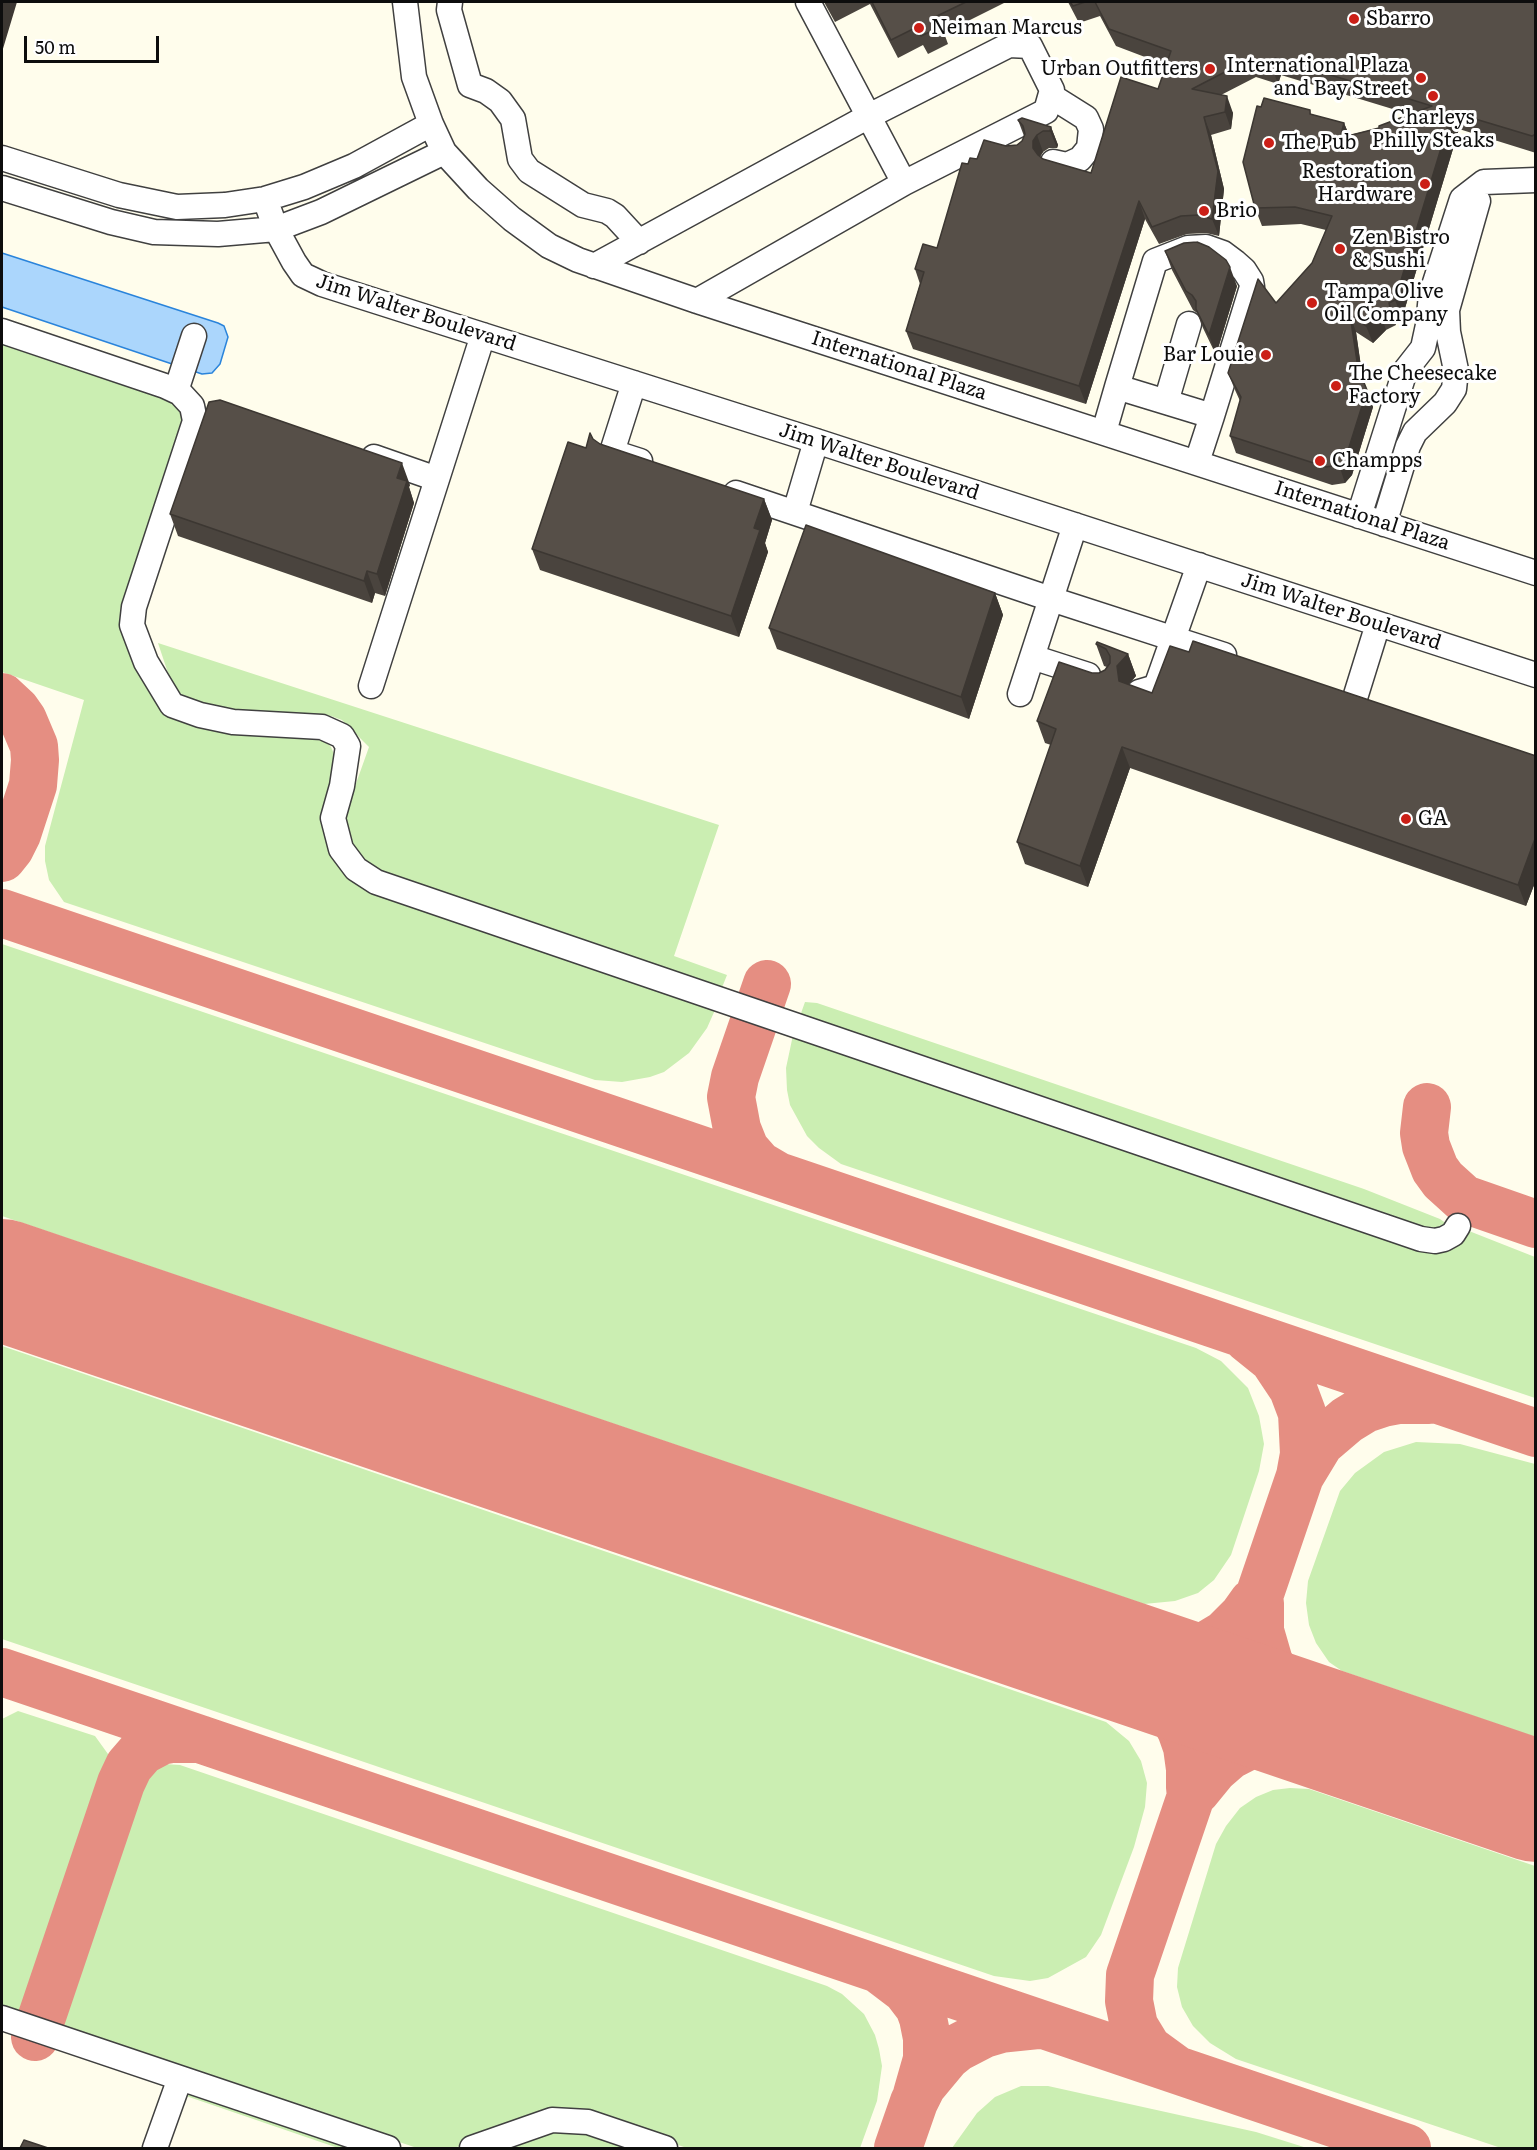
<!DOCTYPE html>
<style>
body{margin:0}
#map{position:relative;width:1537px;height:2150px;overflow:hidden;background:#fffdec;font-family:Literata,serif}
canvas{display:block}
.frame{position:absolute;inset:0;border:3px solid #0d0d0d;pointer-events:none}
.scale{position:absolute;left:24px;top:36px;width:135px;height:27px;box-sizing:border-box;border:3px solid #0d0d0d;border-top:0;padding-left:8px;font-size:18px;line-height:21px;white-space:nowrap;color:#0d0d0d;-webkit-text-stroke:4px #fff;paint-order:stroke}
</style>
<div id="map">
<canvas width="1537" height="2150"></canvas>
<div class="frame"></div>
<div class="scale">50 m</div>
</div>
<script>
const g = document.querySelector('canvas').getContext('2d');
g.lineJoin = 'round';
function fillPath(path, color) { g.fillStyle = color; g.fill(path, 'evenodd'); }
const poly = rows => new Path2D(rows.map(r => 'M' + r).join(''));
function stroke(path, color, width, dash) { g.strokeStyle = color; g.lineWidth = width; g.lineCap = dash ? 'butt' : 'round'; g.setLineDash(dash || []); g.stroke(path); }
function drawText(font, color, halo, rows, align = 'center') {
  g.font = font + ' Literata,serif'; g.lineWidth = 6; g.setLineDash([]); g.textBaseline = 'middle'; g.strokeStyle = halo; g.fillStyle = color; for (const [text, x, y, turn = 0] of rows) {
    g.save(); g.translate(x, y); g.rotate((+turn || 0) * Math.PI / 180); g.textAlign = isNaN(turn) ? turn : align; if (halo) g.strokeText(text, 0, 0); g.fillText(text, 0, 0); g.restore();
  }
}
fillPath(poly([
 [2,340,169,398,178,404,185,422,129,646,157,703,163,711,311,735,325,740,331,747,334,754,342,870,350,879,369,892,715,1010,707,1028,689,1053,664,1072,650,1077,622,1082,595,1080,64,902,49,880,45,861,45,846,84,700,2,672],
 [158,643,719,825,674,956,727,975,721,990,390,879,355,855,346,825,348,806,369,747,342,720,331,716,219,708,191,700,178,692,169,676],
 [2,944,1196,1348,1221,1361,1248,1388,1259,1416,1264,1444,1259,1471,1231,1555,1214,1580,1198,1593,1175,1601,1144,1604,2,1216],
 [805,1002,817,1003,1364,1189,1440,1219,1447,1224,1434,1231,800,1016],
 [793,1035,1456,1245,1469,1231,1535,1257,1535,1398,841,1164,819,1148,807,1136,790,1105,787,1090,786,1068],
 [2,1346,1106,1722,1129,1741,1141,1761,1147,1783,1145,1807,1134,1847,1101,1935,1086,1957,1048,1978,1030,1981,994,1976,2,1639],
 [1416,1442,1460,1444,1535,1464,1535,1737,1342,1671,1329,1662,1316,1643,1309,1625,1306,1603,1308,1581,1340,1491,1355,1473,1384,1452],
 [18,1711,95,1736,108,1754,112,1775,32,2017,2,2007,2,1719],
 [164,1764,180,1765,827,1986,842,1994,864,2014,875,2035,879,2049,882,2066,877,2101,860,2148,687,2148,591,2116,452,2148,417,2148,53,2025,132,1790,142,1775],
 [1290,1788,1309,1789,1535,1866,1535,2148,1501,2148,1236,2059,1210,2043,1193,2026,1182,2007,1177,1987,1178,1968,1216,1844,1226,1826,1240,1808,1256,1797,1273,1790],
 [1021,2086,1048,2086,1256,2132,1307,2148,952,2148,977,2113,995,2097],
 [190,2093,367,2148,338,2148,186,2096],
 [555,2131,588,2132,637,2148,502,2148]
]), '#cbeeb2');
const water = poly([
 [2,253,218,323,224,326,228,337,220,364,212,373,202,374,2,307,2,253]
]);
fillPath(water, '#abd6fc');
stroke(water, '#2a84db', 1.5);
stroke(poly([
 [2,697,16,710,23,720,34,746,35,760,33,785,17,834,10,848,2,858],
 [2,913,1536,1433],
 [767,984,735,1077,731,1097,737,1129,745,1149,759,1165,776,1175],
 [1427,1107,1424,1133,1426,1146,1435,1169,1443,1180,1464,1199,1536,1224],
 [2,1285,96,1317],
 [1300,1476,1320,1443,1347,1420,1365,1409,1383,1403,1399,1400,1429,1400],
 [955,1600,1119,1655,1143,1659,1175,1657,1205,1646,1225,1634,1243,1616,1253,1602],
 [1260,1603,1260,1631,1269,1662,1283,1688,1302,1709,1315,1718,1339,1730,1499,1784],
 [1101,1659,1141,1679,1158,1693,1171,1711,1181,1730,1187,1747,1190,1769,1190,1788],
 [2,1672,1407,2148],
 [1196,1791,1214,1769,1229,1756,1262,1739,1285,1734,1311,1733,1346,1741],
 [881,1971,906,1990,919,2007,923,2018,927,2038,927,2059,917,2094],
 [35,2037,121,1783,129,1766,142,1751,161,1741,172,1739,200,1739],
 [1174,2068,1148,2049,1134,2026,1129,2001,1130,1975,1300,1476,1304,1454,1302,1413,1293,1389,1273,1359,1247,1338],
 [898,2148,914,2102,922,2086,947,2056,957,2048,984,2034,1001,2029,1040,2025]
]), '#e58e82', 48);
stroke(poly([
 [2,1280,1536,1801]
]), '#e58e82', 122);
const minor = poly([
 [405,2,414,77,431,124,444,152,478,189,512,219,549,246,578,260,697,301,1536,573],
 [450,2,449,10,470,85,486,91,500,101,513,119,520,159,529,171,583,205,607,211,615,216,639,242],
 [808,2,904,183],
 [1051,96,1086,118,1091,129,1089,148,1080,159,1067,165,1053,162],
 [2,158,119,195,177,207,225,205,265,199,304,187,354,166,431,124],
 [2,188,111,222,154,232,218,234,276,229,321,212,444,152],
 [265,199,276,229,294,262,303,275,322,284,816,441,1536,675],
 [594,266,869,116,1009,45,1030,46,1052,90,1046,111,904,183,697,301],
 [2,331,165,386,180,393,192,406,195,421,134,607,132,625,146,662,172,705,200,715,233,722,322,727,342,736,348,746,342,786,333,818,341,849,356,869,376,882,1421,1239,1435,1241,1444,1239,1453,1234,1458,1226],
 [634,383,612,452,640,461],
 [1117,387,1155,261,1188,248,1206,247,1223,253,1235,262,1244,270,1251,281,1252,287,1212,416],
 [176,391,194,336],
 [1166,402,1189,324],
 [1104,432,1117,387,1212,416,1197,462],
 [374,457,437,479],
 [736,493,1051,599,1224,655],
 [795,512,816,441],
 [1359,516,1405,371,1423,348,1428,325,1431,295,1462,199,1484,182,1536,180],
 [1384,524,1408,446,1415,432,1445,403,1454,389,1456,370,1448,332,1447,310,1478,201],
 [1032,657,1088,675],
 [371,686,483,335],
 [1139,692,1156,687,1199,565],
 [1020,694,1075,525],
 [1355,698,1378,624],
 [2,2018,388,2148],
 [155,2148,180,2078],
 [472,2148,552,2120,588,2122,665,2148]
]);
stroke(minor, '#404040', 27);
stroke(minor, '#fff', 24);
fillPath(poly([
 [824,2,1006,2,944,33,948,44,928,54,923,45,898,58,870,4,835,22],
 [1068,2,1536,2,1536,153,1459,129,1402,318,1395,320,1396,325,1386,330,1373,343,1356,332,1363,382,1373,407,1352,475,1345,483,1332,485,1236,453,1230,436,1240,401,1235,390,1228,373,1276,303,1312,263,1326,230,1301,224,1262,226,1255,208,1261,107,1310,110,1311,115,1344,123,1349,135,1379,128,1409,114,1281,75,1278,84,1256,77,1221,95,1233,113,1231,129,1211,135,1224,189,1219,236,1206,233,1187,234,1159,244,1145,219,1086,404,913,349,906,331,920,284,915,269,937,248,968,164,977,159,1006,146,1017,145,1022,141,1024,136,1018,120,1051,127,1058,145,1057,148,1049,148,1043,152,1040,157,1043,159,1091,173,1158,89,1166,65,1116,46,1100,16,1079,23],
 [1165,251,1237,286,1216,355,1203,328,1197,313,1193,310,1172,270],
 [600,444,764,499,772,520,765,543,768,552,739,637,540,570,532,549,586,448],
 [410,485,409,487,414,503,385,596,375,593,372,603,178,536,170,514],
 [995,593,1003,615,969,719,777,649,769,628],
 [1096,644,1128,654,1136,676,1128,685,1152,693,1189,652,1536,756,1536,880,1526,906,1130,768,1088,887,1025,864,1017,842,1051,745,1045,743,1037,721,1092,673,1099,673,1105,670,1107,667,1104,666]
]), '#4a443e');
fillPath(poly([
 [2,2,17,2,2,52],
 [1275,58,1281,75,1278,84,1272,67],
 [1227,96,1233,113,1231,129,1225,112],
 [1452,112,1459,129,1402,318,1395,300],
 [1204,117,1211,135,1224,189,1219,236,1212,219],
 [1344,123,1351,140,1340,138],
 [1051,127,1058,145,1057,148,1050,131],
 [1037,135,1043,152,1039,158,1033,148,1033,141],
 [1139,201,1145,219,1086,404,1079,386],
 [1230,267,1237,286,1216,355,1209,335],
 [1380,312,1386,330,1373,343,1366,326],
 [1350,315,1356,332,1364,386,1358,368],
 [1367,390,1373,407,1352,475,1345,483,1339,465],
 [402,463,410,485,409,487,414,503,385,596,377,574,397,478],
 [764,499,772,520,765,543,768,552,739,637,731,616,754,528],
 [367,571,375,593,372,603,364,581],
 [995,593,1003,615,969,719,961,697],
 [1128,654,1136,676,1125,688,1119,681,1117,666],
 [1122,747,1130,768,1088,887,1080,866],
 [1536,836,1536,880,1526,906,1518,885]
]), '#3c3732');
const building = poly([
 [872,2,966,2,937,16,942,26,921,36,917,27,891,40,872,2],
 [1070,2,1085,2,1073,6,1070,2],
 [1095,2,1536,2,1536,134,1532,136,1452,112,1395,300,1389,303,1390,307,1380,312,1366,326,1350,315,1358,368,1367,390,1346,457,1339,465,1326,467,1230,436,1241,397,1228,373,1258,279,1276,303,1312,263,1332,216,1295,207,1255,208,1243,162,1257,106,1261,107,1264,98,1310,110,1310,114,1344,123,1340,138,1379,128,1379,126,1432,106,1275,58,1272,67,1250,59,1192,89,1227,96,1225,112,1204,117,1218,171,1212,219,1199,215,1181,216,1152,227,1139,201,1079,386,906,331,924,272,915,269,923,244,937,248,962,163,968,164,970,158,977,159,984,140,1006,146,1017,145,1022,141,1025,134,1023,126,1018,120,1022,118,1051,127,1050,131,1043,131,1037,135,1033,141,1033,148,1038,155,1043,159,1091,173,1121,77,1158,89,1171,51,1109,29,1095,2],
 [1197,242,1209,247,1226,260,1230,267,1209,335,1196,309,1196,301,1192,295,1186,291,1165,251,1184,243,1197,242],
 [220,400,402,463,397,478,407,481,377,574,367,571,364,581,170,514,209,402,220,400],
 [590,433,593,439,600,444,764,499,754,528,760,530,731,616,532,549,568,442,586,448,590,433],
 [806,525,995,593,961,697,769,628,806,525],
 [1193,641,1536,756,1536,836,1518,885,1122,747,1080,866,1017,842,1056,729,1037,721,1059,662,1092,673,1099,673,1105,670,1110,663,1110,656,1106,649,1096,644,1097,642,1128,654,1117,666,1119,681,1152,693,1170,646,1189,652,1193,641],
 [24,2140,48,2148,20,2148,24,2140]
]);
fillPath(building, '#564f48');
stroke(building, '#3c3732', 1.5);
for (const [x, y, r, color] of [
 [1354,19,6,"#cb1f17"],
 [919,28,6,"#cb1f17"],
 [1210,69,6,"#cb1f17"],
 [1421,78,6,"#cb1f17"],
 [1433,96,6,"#cb1f17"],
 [1269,143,6,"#cb1f17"],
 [1425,184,6,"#cb1f17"],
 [1204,211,6,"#cb1f17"],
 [1340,249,6,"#cb1f17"],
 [1312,303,6,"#cb1f17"],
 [1266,355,6,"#cb1f17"],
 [1336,386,6,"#cb1f17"],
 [1320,461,6,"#cb1f17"],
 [1406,819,6,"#cb1f17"]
]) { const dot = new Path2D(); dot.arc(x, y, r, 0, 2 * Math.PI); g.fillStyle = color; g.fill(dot); stroke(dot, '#fff', 2); }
drawText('20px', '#0d0d0d', '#fff', [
 ["Sbarro",1366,19],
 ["Neiman Marcus",931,28],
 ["International Plaza",1409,66,"right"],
 ["and Bay Street",1409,89,"right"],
 ["Urban Outfitters",1198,69,"right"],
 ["Charleys",1433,118,"center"],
 ["Philly Steaks",1433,141,"center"],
 ["The Pub",1281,143],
 ["Restoration",1413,172,"right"],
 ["Hardware",1413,195,"right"],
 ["Brio",1216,211],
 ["Zen Bistro",1352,238],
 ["& Sushi",1352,261],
 ["Tampa Olive",1324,292],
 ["Oil Company",1324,315],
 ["Bar Louie",1254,355,"right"],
 ["The Cheesecake",1348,374],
 ["Factory",1348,397],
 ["Champps",1332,461],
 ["GA",1418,819]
], 'left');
drawText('20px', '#0d0d0d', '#fff', [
 ["Jim Walter Boulevard",416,313,18],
 ["International Plaza",899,366,18],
 ["Jim Walter Boulevard",879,462,18],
 ["International Plaza",1362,516,18],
 ["Jim Walter Boulevard",1341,612,18]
]);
</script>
